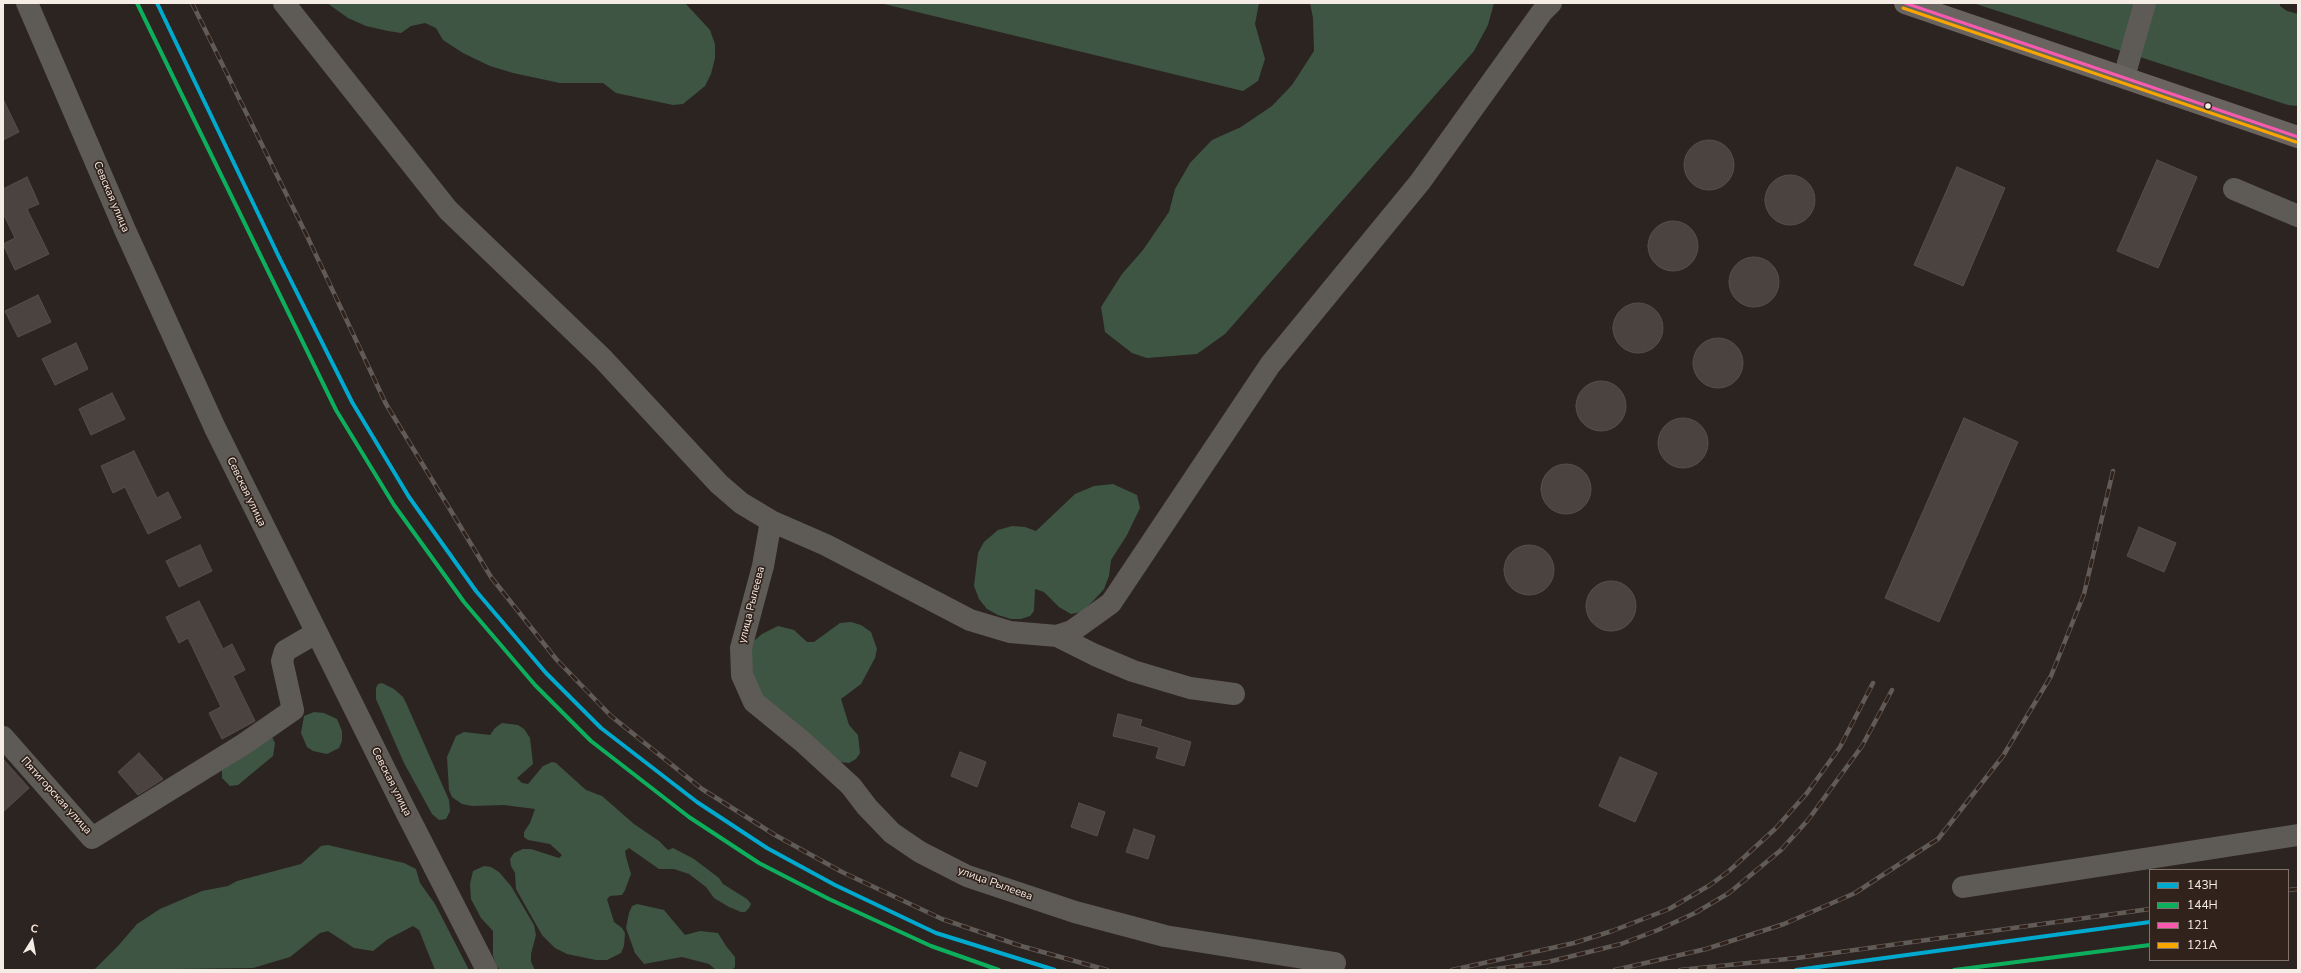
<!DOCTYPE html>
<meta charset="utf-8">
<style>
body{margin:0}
#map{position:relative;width:2301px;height:973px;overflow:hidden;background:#2c2420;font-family:"Nunito Sans",sans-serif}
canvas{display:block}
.frame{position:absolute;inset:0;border:4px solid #f5ece6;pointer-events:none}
.legend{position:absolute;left:2149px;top:869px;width:140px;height:92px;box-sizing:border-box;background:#31231b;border:1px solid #7f736c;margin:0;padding:5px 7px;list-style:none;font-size:12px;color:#f5ece6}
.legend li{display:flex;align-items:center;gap:8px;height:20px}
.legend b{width:20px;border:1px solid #7f736c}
.north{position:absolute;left:12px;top:921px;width:40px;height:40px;-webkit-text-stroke:3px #31231b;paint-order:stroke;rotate:11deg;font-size:11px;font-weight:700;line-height:16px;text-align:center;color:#f5ece6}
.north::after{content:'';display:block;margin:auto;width:14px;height:18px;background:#f5ece6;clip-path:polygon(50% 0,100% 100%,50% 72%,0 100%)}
</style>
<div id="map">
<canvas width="2301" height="973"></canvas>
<div class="frame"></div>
<ul class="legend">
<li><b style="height:5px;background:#00a9ce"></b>143Н</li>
<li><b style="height:5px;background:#0daf5c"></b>144Н</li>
<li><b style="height:5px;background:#f75aaf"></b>121</li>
<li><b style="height:5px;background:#f7a600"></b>121А</li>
</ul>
<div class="north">С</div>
</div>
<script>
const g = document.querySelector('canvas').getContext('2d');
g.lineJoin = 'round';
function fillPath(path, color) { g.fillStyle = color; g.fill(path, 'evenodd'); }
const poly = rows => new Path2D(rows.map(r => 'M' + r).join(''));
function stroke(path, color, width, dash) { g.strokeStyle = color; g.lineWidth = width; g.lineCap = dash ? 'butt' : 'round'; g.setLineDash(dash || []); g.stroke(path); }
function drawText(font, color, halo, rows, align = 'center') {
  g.font = font + ' "Nunito Sans",sans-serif'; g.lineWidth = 3.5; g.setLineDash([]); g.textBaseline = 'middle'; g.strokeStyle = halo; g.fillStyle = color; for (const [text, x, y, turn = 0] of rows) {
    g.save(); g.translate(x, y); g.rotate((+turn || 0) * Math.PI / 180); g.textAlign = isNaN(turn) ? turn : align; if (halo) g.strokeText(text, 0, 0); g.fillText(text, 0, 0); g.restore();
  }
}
fillPath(poly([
 [327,3,685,3,710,30,715,44,715,58,711,74,705,86,683,104,673,105,616,93,603,83,560,83,513,73,490,66,463,53,443,40,436,28,425,23,411,26,401,33,388,31,366,26,348,18],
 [880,3,1259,3,1255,24,1265,59,1258,81,1243,91],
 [1310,3,1494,3,1488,25,1474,51,1225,334,1197,354,1147,358,1132,353,1105,332,1101,307,1122,274,1143,250,1169,212,1175,189,1190,163,1212,140,1241,127,1272,106,1292,85,1314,51,1313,18],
 [1973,3,2280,3,2280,6,2287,11,2298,14,2298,106,2288,105],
 [1113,484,1137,495,1140,508,1127,535,1111,560,1109,576,1104,589,1094,600,1082,612,1071,614,1059,607,1044,592,1035,589,1034,611,1030,616,1021,619,1011,619,998,615,987,609,979,599,974,586,978,553,984,542,998,530,1012,526,1025,527,1036,531,1075,494,1094,486],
 [851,622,861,625,871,632,877,649,875,658,861,684,841,699,849,725,858,735,860,753,856,759,849,763,840,762,762,697,751,681,749,645,762,634,778,626,794,630,807,642,814,642,840,623],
 [382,683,394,689,403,697,407,705,449,800,450,811,446,819,439,820,432,814,404,763,376,699,376,688,378,684],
 [314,712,324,713,337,719,342,731,342,741,339,748,327,754,313,751,307,747,301,733,304,716],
 [502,723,518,725,524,729,530,738,533,764,517,778,522,783,528,784,543,766,552,762,556,763,586,790,602,796,634,824,659,841,668,850,673,848,694,859,719,878,723,884,747,899,751,904,749,908,745,912,741,912,729,907,714,898,706,887,689,874,674,869,659,869,629,848,625,851,626,857,631,874,625,890,622,895,610,896,607,899,614,922,622,928,625,933,624,946,621,953,607,960,596,960,567,954,555,948,542,935,516,889,515,873,511,866,510,859,514,853,523,849,531,849,559,858,562,855,550,844,528,840,524,837,524,832,530,823,535,809,504,805,472,806,462,804,452,797,449,790,447,757,456,736,464,732,490,735,495,728],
 [272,737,275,743,273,756,238,785,230,786,222,778,222,770],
 [328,845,404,863,416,869,420,883,435,904,469,970,435,970,419,930,413,926,388,939,373,951,354,948,328,931,320,933,290,957,253,968,94,970,118,946,137,924,160,909,202,891,228,886,237,881,301,864,321,846],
 [484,866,491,867,499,872,511,886,534,925,536,935,531,954,531,962,535,970,500,970,496,964,493,956,493,931,481,918,471,899,470,884,473,871],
 [637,904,664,910,685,935,700,931,718,933,726,946,735,957,735,967,732,970,716,970,709,964,682,957,644,964,635,953,626,928,629,913,632,906]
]), '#3e5543');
const building = poly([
 [3,99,19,132,3,140,3,99],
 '1684 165a25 25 0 1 1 50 0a25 25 0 1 1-50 0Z',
 [2157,160,2197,177,2158,268,2117,251,2157,160],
 [1957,167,2005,188,1963,286,1914,265,1957,167],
 '1765 200a25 25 0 1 1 50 0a25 25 0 1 1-50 0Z',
 [27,177,39,204,27,209,49,254,15,270,3,244,15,238,3,213,3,189,27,177],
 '1648 246a25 25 0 1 1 50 0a25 25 0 1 1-50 0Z',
 '1729 282a25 25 0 1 1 50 0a25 25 0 1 1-50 0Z',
 [38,295,51,322,18,337,5,311,38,295],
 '1613 328a25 25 0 1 1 50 0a25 25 0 1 1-50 0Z',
 '1693 363a25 25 0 1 1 50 0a25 25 0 1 1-50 0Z',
 [76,343,88,369,55,385,42,359,76,343],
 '1576 406a25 25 0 1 1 50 0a25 25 0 1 1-50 0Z',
 [112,393,125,419,91,435,79,409,112,393],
 [1964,418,2018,442,1939,622,1885,598,1964,418],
 '1658 443a25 25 0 1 1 50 0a25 25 0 1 1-50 0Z',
 [134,451,157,498,168,492,181,518,148,534,125,487,113,493,101,466,134,451],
 '1541 489a25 25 0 1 1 50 0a25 25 0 1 1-50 0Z',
 [2139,527,2176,543,2164,572,2127,556,2139,527],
 [200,545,212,571,179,587,166,561,200,545],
 '1504 570a25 25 0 1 1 50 0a25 25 0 1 1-50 0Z',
 '1586 606a25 25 0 1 1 50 0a25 25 0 1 1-50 0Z',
 [199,601,223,649,232,644,245,670,233,676,255,721,222,739,209,713,221,707,188,638,179,643,166,617,199,601],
 [1118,714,1142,720,1140,726,1191,742,1184,766,1156,758,1159,747,1113,736,1118,714],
 [960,752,986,762,977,787,951,776,960,752],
 [139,753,163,779,138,795,118,772,139,753],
 [1620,757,1657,773,1635,822,1599,806,1620,757],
 [3,759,29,788,3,812,3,759],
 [1079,803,1105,812,1097,836,1071,827,1079,803],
 [1134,829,1155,836,1148,859,1126,852,1134,829]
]);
fillPath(building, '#4a4340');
stroke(building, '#564f4b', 1);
stroke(poly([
 [27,3,125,230,215,428,401,802,487,970],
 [284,3,448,210,603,359,719,484,741,503,771,521,826,545,970,620,1010,632,1057,636,1072,631,1111,603,1270,365,1420,182,1542,12,1551,3],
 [2124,77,2145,3],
 [2234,189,2298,216],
 [771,521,763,566,741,648,742,675,754,702,803,742,851,786,867,807,892,833,920,852,967,876,1075,912,1165,936,1335,963],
 [1057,636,1095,655,1133,671,1190,688,1234,694],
 [3,737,92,838,244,744,293,710,282,661,285,651,316,633],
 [1963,887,2298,835]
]), '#5e5a56', 22);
stroke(poly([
 [1905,3,2298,137]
]), '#69645f', 22);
const rail = poly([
 [192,3,308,238,386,404,491,577,556,659,611,716,702,789,775,835,842,872,942,919,1021,946,1107,970],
 [2288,890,2298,889],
 [1452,970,1574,943,1612,931,1669,909,1710,885,1729,871,1776,828,1807,793,1840,747,1873,683],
 [1488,970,1548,962,1621,944,1658,930,1695,913,1729,893,1781,850,1808,820,1862,746,1892,690],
 [1615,970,1706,949,1784,924,1855,893,1938,839,2003,756,2051,676,2084,594,2113,471],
 [1680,970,1797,958,2150,909]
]);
stroke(rail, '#615b57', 4.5);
stroke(rail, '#31231b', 3, [9]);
stroke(poly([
 [1905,3,2298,137]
]), '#f75aaf', 3);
stroke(poly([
 [1903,8,2296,142]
]), '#f7a600', 3);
stroke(poly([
 [157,3,279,257,352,402,409,497,476,591,546,673,601,728,697,802,767,848,835,885,936,933,1055,970],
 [1796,970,2150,922]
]), '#00a9ce', 4);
stroke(poly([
 [137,3,336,410,394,505,464,602,535,685,591,741,689,817,759,863,829,899,931,946,999,970],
 [1954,970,2150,945]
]), '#0daf5c', 4);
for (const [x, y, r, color] of [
 [2208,106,3.5,"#f5ece6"]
]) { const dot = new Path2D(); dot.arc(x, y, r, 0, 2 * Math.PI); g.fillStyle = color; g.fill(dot); stroke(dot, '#31231b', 1.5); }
drawText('11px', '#f5ece6', '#31231b', [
 ["Севская улица",111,197,67],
 ["Севская улица",246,492,64],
 ["улица Рылеева",752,605,-76],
 ["Севская улица",391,782,63],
 ["Пятигорская улица",56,796,48],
 ["улица Рылеева",995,884,20]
]);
</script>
